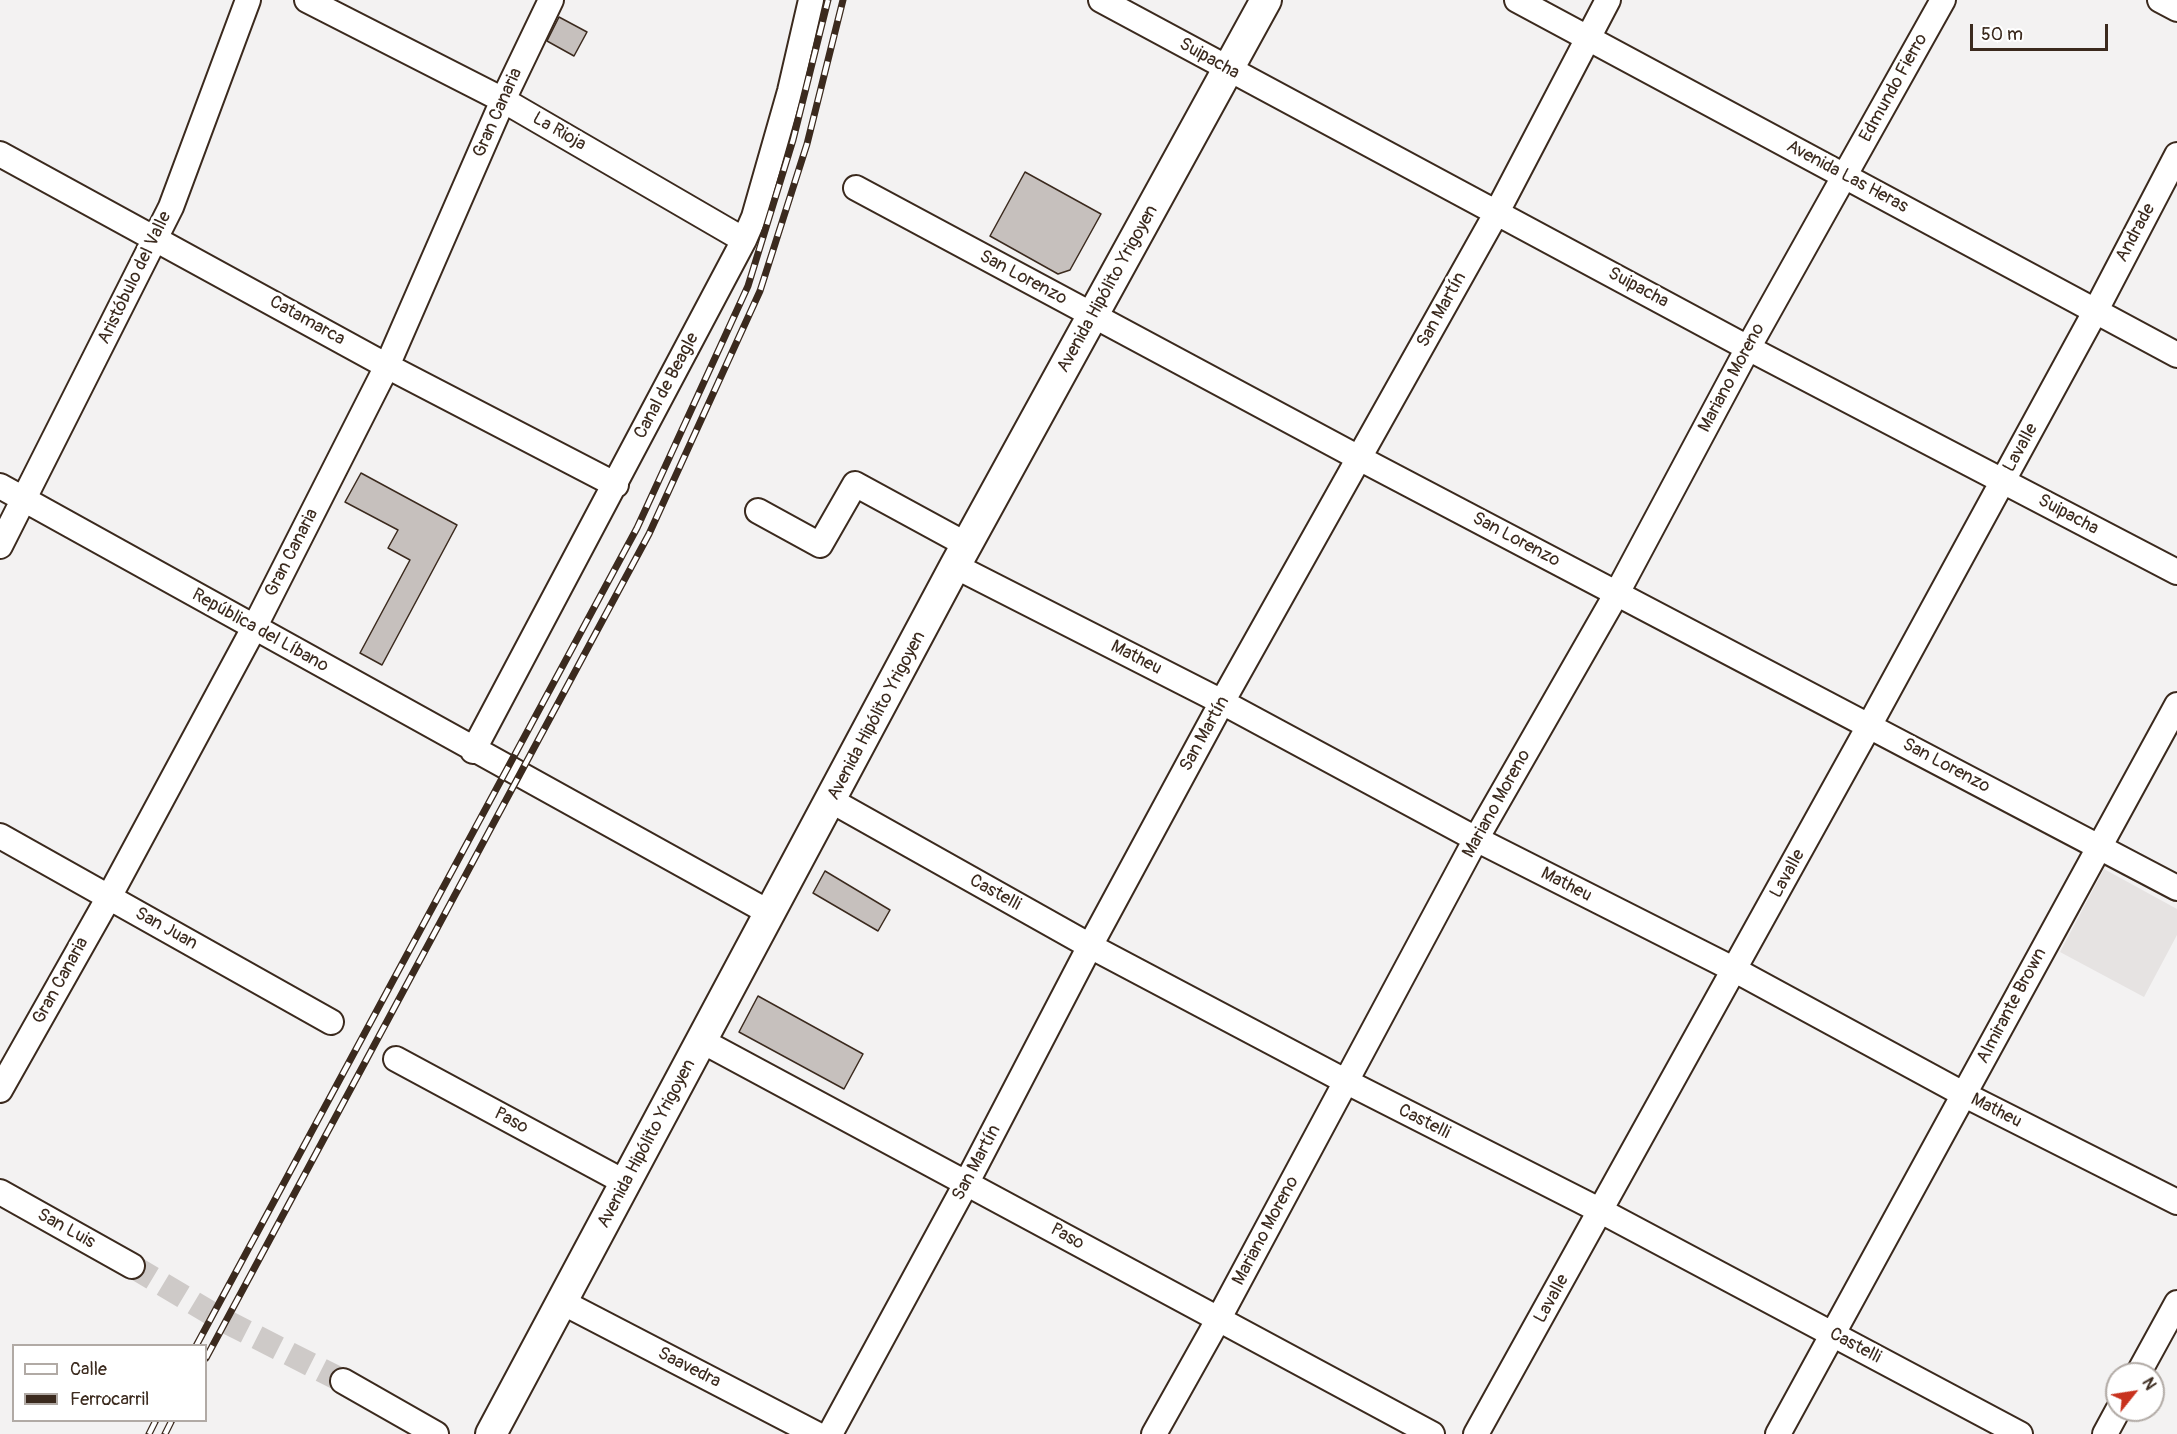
<!DOCTYPE html>
<meta charset="utf-8">
<style>
body{margin:0}
#map{position:relative;width:2177px;height:1434px;overflow:hidden;background:#f3f2f2;font-family:Pangolin,sans-serif}
canvas{display:block}
.legend{position:absolute;left:12px;top:1344px;width:195px;height:78px;box-sizing:border-box;background:#fff;border:2px solid #b1aaa5;margin:0;padding:8px 10px;list-style:none;font-size:18px;color:#3b2a1e}
.legend li{display:flex;align-items:center;gap:12px;height:30px}
.legend b{width:30px;border:2px solid #b1aaa5}
.north{position:absolute;left:2105px;top:1362px;width:60px;height:60px;box-sizing:border-box;background:#fff;border:2px solid #b1aaa5;border-radius:50%;rotate:60deg;font-size:16px;font-weight:700;line-height:24px;text-align:center;color:#3b2a1e}
.north::after{content:'';display:block;margin:auto;width:21px;height:27px;background:#c8321e;clip-path:polygon(50% 0,100% 100%,50% 72%,0 100%)}
.scale{position:absolute;left:1970px;top:24px;width:138px;height:27px;box-sizing:border-box;border:3px solid #3b2a1e;border-top:0;padding-left:8px;font-size:18px;line-height:21px;white-space:nowrap;color:#3b2a1e;-webkit-text-stroke:4px #fff;paint-order:stroke}
</style>
<div id="map">
<canvas width="2177" height="1434"></canvas>
<ul class="legend">
<li><b style="height:8px;background:#fff"></b>Calle</li>
<li><b style="height:8px;background:#3b2a1e"></b>Ferrocarril</li>
</ul>
<div class="north">N</div>
<div class="scale">50 m</div>
</div>
<script>
const g = document.querySelector('canvas').getContext('2d');
g.lineJoin = 'round';
function fillPath(path, color) { g.fillStyle = color; g.fill(path, 'evenodd'); }
const poly = rows => new Path2D(rows.map(r => 'M' + r).join(''));
function stroke(path, color, width, dash) { g.strokeStyle = color; g.lineWidth = width; g.lineCap = dash ? 'butt' : 'round'; g.setLineDash(dash || []); g.stroke(path); }
function drawText(font, color, halo, rows, align = 'center') {
  g.font = font + ' Pangolin,sans-serif'; g.lineWidth = 6; g.setLineDash([]); g.textBaseline = 'middle'; g.strokeStyle = halo; g.fillStyle = color; for (const [text, x, y, turn = 0] of rows) {
    g.save(); g.translate(x, y); g.rotate((+turn || 0) * Math.PI / 180); g.textAlign = isNaN(turn) ? turn : align; if (halo) g.strokeText(text, 0, 0); g.fillText(text, 0, 0); g.restore();
  }
}
fillPath(poly([
 [2104,869,2177,909,2177,935,2144,997,2060,952]
]), '#e6e3e2');
const building = poly([
 [559,17,587,32,574,56,547,41,559,17],
 [1025,172,1101,214,1070,270,1058,274,990,236,1025,172],
 [361,473,457,525,382,665,360,653,410,560,388,548,398,530,345,502,361,473],
 [825,871,890,910,878,931,813,893,825,871],
 [758,996,863,1054,844,1089,739,1032,758,996]
]);
fillPath(building, '#c6c0bd');
stroke(building, '#3b2a1e', 1.5);
stroke(poly([
 [132,1266,219,1318,343,1381]
]), '#cecac8', 24, [24, 12]);
const minor = poly([
 [307,0,503,100,744,240],
 [1101,0,1748,348,2177,572],
 [1517,0,2177,355],
 [2160,0,2177,9],
 [0,154,387,366,616,485],
 [856,188,1359,458,2177,888],
 [0,486,770,913],
 [758,511,820,545,855,484,967,545],
 [0,546,171,207,248,0],
 [955,566,1222,702,1476,839,1735,970,1965,1095,2177,1202],
 [473,751,744,240,754,217,790,91,811,0],
 [832,801,1090,946,1347,1082,1601,1211,2020,1434],
 [0,836,331,1022],
 [702,1041,1432,1434],
 [396,1059,626,1183],
 [0,1090,109,897,254,628,387,366,503,100,551,0],
 [0,1192,132,1266],
 [562,1302,816,1434],
 [2138,1374,2177,1303],
 [343,1381,436,1434],
 [830,1434,967,1182,1090,946,1222,702,1497,212,1608,0],
 [1154,1434,1218,1320,1476,839,1617,593,1748,348,1943,0],
 [1476,1434,1869,726,2095,312,2177,155],
 [1778,1434,2177,705],
 [2105,1434,2118,1410]
]);
const major = poly([
 [491,1434,955,566,1266,0]
]);
stroke(minor, '#3b2a1e', 28);
stroke(major, '#3b2a1e', 34);
stroke(minor, '#fff', 24);
stroke(major, '#fff', 30);
const rail = poly([
 [196,1346,637,528,748,286,793,140,828,0],
 [206,1358,649,534,760,291,807,144,843,0],
 [149,1434,156,1420],
 [165,1434,172,1420]
]);
stroke(rail, '#3b2a1e', 7);
stroke(rail, '#fff', 4.5, [14]);
drawText('18px', '#3b2a1e', '#fff', [
 ["Suipacha",1209,59,29],
 ["Edmundo Fierro",1894,88,-61],
 ["Gran Canaria",498,113,-66],
 ["La Rioja",559,132,30],
 ["Avenida Las Heras",1847,177,28],
 ["Andrade",2136,233,-62],
 ["Aristóbulo del Valle",135,278,-64],
 ["San Lorenzo",1023,278,28],
 ["Suipacha",1638,288,28],
 ["Avenida Hipólito Yrigoyen",1108,289,-61],
 ["San Martín",1442,310,-61],
 ["Catamarca",307,321,29],
 ["Mariano Moreno",1732,378,-62],
 ["Canal de Beagle",667,386,-62],
 ["Lavalle",2021,448,-61],
 ["Suipacha",2068,515,28],
 ["San Lorenzo",1516,540,28],
 ["Gran Canaria",292,553,-63],
 ["República del Líbano",260,631,29],
 ["Matheu",1136,658,27],
 ["Avenida Hipólito Yrigoyen",877,716,-62],
 ["San Martín",1205,734,-61],
 ["San Lorenzo",1946,766,28],
 ["Mariano Moreno",1497,804,-61],
 ["Lavalle",1788,874,-61],
 ["Matheu",1566,885,27],
 ["Castelli",995,893,29],
 ["San Juan",166,929,29],
 ["Gran Canaria",61,981,-61],
 ["Almirante Brown",2012,1006,-62],
 ["Matheu",1996,1111,27],
 ["Paso",511,1121,28],
 ["Castelli",1424,1122,27],
 ["Avenida Hipólito Yrigoyen",647,1144,-62],
 ["San Martín",977,1163,-62],
 ["San Luis",66,1229,29],
 ["Mariano Moreno",1266,1231,-62],
 ["Paso",1067,1237,29],
 ["Lavalle",1552,1299,-61],
 ["Castelli",1855,1346,28],
 ["Saavedra",689,1368,27]
]);
</script>
